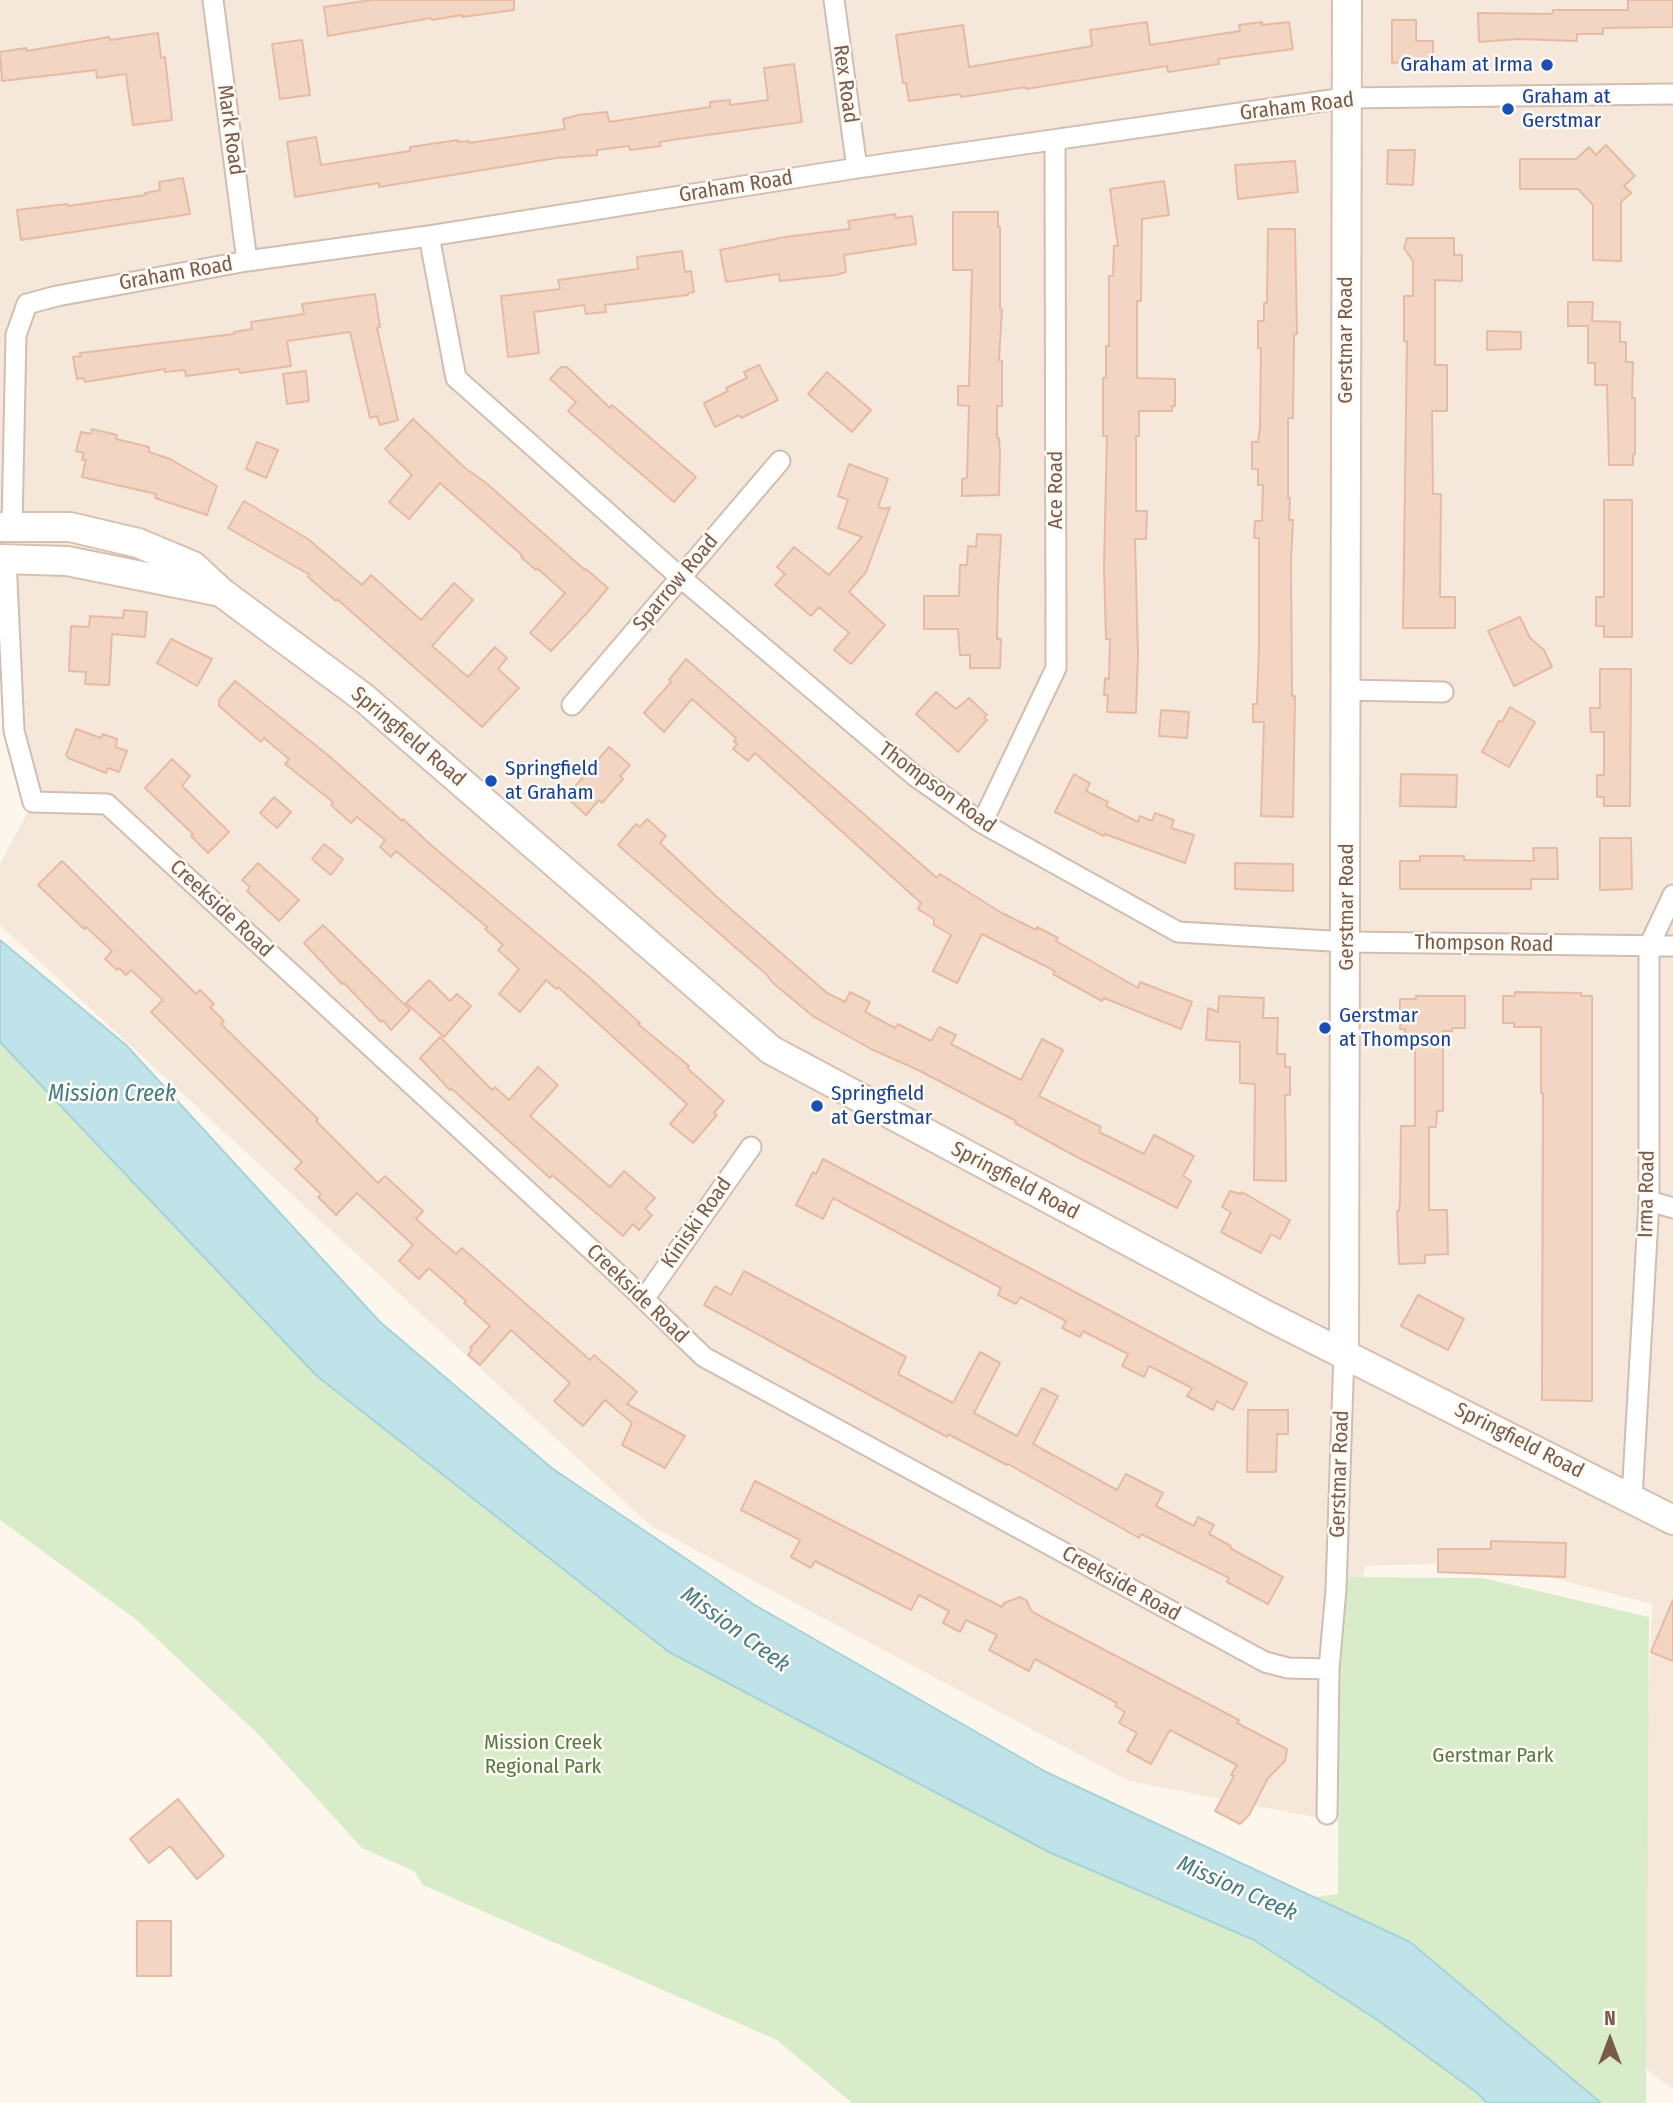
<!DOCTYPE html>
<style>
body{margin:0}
#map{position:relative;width:1673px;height:2103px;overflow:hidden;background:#fdf6ec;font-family:"Fira Sans Condensed",sans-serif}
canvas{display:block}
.north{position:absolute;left:1575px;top:2005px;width:70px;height:70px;-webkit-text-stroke:5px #fffaf3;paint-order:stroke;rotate:0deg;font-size:19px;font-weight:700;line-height:28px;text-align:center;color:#7a5c4d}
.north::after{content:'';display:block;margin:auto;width:24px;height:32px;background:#7a5c4d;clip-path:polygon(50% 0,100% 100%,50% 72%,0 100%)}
</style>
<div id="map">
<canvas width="1673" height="2103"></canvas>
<div class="north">N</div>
</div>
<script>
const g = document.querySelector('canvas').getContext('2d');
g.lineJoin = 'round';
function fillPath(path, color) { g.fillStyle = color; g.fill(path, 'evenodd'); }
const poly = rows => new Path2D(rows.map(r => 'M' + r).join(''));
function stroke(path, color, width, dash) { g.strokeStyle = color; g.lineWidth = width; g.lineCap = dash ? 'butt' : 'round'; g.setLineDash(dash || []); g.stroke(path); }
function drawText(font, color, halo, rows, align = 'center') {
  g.font = font + ' "Fira Sans Condensed",sans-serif'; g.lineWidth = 5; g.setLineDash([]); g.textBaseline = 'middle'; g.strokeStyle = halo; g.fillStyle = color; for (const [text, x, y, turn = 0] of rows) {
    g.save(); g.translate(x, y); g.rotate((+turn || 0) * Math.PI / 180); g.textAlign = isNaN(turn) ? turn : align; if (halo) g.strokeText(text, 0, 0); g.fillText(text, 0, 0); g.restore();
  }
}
fillPath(poly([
 [0,0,1673,0,1673,2090,1636,2060,1652,1604,1493,1562,1365,1566,1334,1821,1129,1781,651,1526,0,925,0,864,33,802,14,731,12,528,0,527]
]), '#f5e8da');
fillPath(poly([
 [0,1015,297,1336,1220,1909,1338,1894,1339,1577,1483,1578,1649,1617,1646,2103,852,2103,777,2040,423,1885,414,1871,362,1848,261,1737,138,1621,0,1520]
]), '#d8ecc9');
const water = poly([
 [0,940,126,1045,380,1322,553,1469,753,1604,1046,1772,1410,1942,1601,2103,1487,2103,1476,2092,1379,2021,1254,1940,1049,1852,669,1652,317,1376,0,1042,0,940]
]);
fillPath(water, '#bfe3e8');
stroke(water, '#a5d3da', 2);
const building = poly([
 [371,0,514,0,514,10,462,17,462,15,432,20,431,18,328,36,324,7,371,0],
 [1628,0,1673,0,1673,27,1603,28,1603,34,1577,34,1577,41,1518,39,1479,42,1478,13,1552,14,1553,10,1628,10,1628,0],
 [1392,20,1416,20,1416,41,1433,41,1433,59,1392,63,1392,20],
 [1147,22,1150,45,1240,31,1239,25,1262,22,1262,25,1289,22,1293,49,1218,59,1219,64,1168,72,1167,66,1026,89,1026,87,961,97,960,94,909,101,906,83,903,83,896,35,963,25,969,67,1092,46,1090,30,1147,22],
 [158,33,161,58,165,57,172,120,133,125,126,74,97,78,96,70,2,81,0,52,26,48,27,51,109,37,110,40,158,33],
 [302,40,310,95,280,99,272,44,302,40],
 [794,64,802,122,678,139,660,142,661,146,630,150,629,146,597,150,597,155,556,158,379,187,379,183,295,197,287,142,316,137,321,165,410,151,410,147,458,140,458,142,469,141,469,143,565,129,563,119,578,115,607,112,609,122,710,107,710,102,730,100,730,105,768,100,764,68,794,64],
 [1606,145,1635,176,1624,186,1631,193,1621,202,1621,261,1593,260,1593,205,1578,189,1520,189,1520,159,1576,159,1589,147,1596,155,1606,145],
 [1388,150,1415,150,1413,185,1387,184,1388,150],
 [1295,161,1298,192,1238,199,1235,165,1295,161],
 [183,178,190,214,21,240,17,210,67,204,68,206,146,195,145,193,160,190,159,182,183,178],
 [1164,181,1169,215,1142,219,1141,301,1137,301,1137,378,1175,379,1175,406,1172,406,1172,411,1139,411,1139,436,1136,436,1136,511,1147,511,1146,539,1135,539,1138,655,1136,713,1107,712,1108,695,1104,695,1105,678,1109,679,1110,639,1106,639,1104,566,1107,436,1103,436,1103,378,1106,378,1106,346,1109,346,1109,276,1113,276,1114,246,1118,246,1110,189,1164,181],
 [953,212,998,212,998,227,1000,227,1000,310,1002,310,999,360,1002,361,1002,406,997,406,997,438,999,438,1000,452,999,495,962,496,962,479,967,478,969,406,958,405,958,386,969,386,972,270,953,270,953,212],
 [895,214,896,218,912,216,916,244,844,255,846,272,836,275,780,281,779,274,726,282,720,250,785,237,850,229,848,221,895,214],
 [1268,229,1295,229,1297,334,1294,334,1293,418,1288,418,1288,498,1290,498,1289,520,1293,520,1291,561,1292,696,1295,696,1293,817,1261,816,1264,722,1253,722,1253,704,1257,704,1259,647,1259,538,1254,538,1255,521,1262,521,1263,485,1258,485,1258,469,1252,469,1252,442,1258,442,1260,427,1261,348,1258,348,1258,321,1264,321,1264,303,1267,303,1268,229],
 [1407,238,1454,238,1454,255,1462,255,1462,281,1435,280,1435,365,1447,365,1447,411,1432,411,1433,494,1441,494,1440,597,1455,597,1455,628,1403,628,1407,341,1404,341,1404,296,1413,296,1413,261,1404,248,1407,238],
 [682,251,685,272,691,271,694,292,688,293,688,295,605,305,606,312,586,314,584,305,534,312,539,353,508,357,501,296,560,289,558,280,638,269,637,257,682,251],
 [375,294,380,327,377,328,398,420,380,425,377,416,370,418,350,332,287,341,291,366,240,373,239,369,186,376,185,370,165,372,165,369,85,382,84,378,77,379,73,357,81,356,80,353,234,334,234,332,252,329,251,322,304,314,302,304,375,294],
 [1568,302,1593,302,1592,321,1620,322,1620,342,1626,342,1626,362,1633,362,1632,398,1635,398,1635,454,1633,455,1633,465,1609,465,1607,385,1595,385,1595,363,1588,363,1588,326,1568,326,1568,302],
 [1487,331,1521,332,1521,349,1487,350,1487,331],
 [759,365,778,400,741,418,739,415,715,427,704,403,728,391,726,388,747,378,744,372,759,365],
 [561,367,567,367,610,408,612,405,696,477,674,502,568,411,576,402,550,379,561,367],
 [306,371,309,401,287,404,283,374,306,371],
 [827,372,871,410,852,432,808,394,827,372],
 [413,419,465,468,486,483,585,570,586,569,608,588,587,613,551,651,530,633,565,593,537,568,536,570,521,557,523,556,440,483,409,519,389,502,412,475,385,449,413,419],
 [92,429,117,435,116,439,149,447,149,452,170,459,217,486,207,515,155,498,156,494,82,477,86,460,82,460,84,453,76,451,81,432,91,434,92,429],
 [257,442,278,450,266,478,246,469,257,442],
 [849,464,888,479,878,507,885,509,890,507,866,572,849,592,885,625,851,664,834,650,849,633,819,607,811,616,775,585,785,574,777,567,794,547,829,575,862,537,838,528,848,500,838,496,849,464],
 [1604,500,1632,500,1632,637,1604,637,1604,626,1596,626,1596,597,1604,597,1604,500],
 [244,501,308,539,362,585,371,575,421,620,454,583,473,600,432,646,468,677,495,647,507,658,498,669,519,688,482,727,337,599,336,601,308,577,310,575,228,528,244,501],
 [977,534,1001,535,998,589,997,639,1001,639,1000,668,970,668,970,655,960,655,958,629,924,629,924,596,959,596,960,565,967,565,968,546,976,547,977,534],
 [124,610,147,612,145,637,112,634,109,685,85,684,86,672,69,671,71,626,89,627,90,616,123,618,124,610],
 [1520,617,1530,638,1544,650,1552,667,1514,686,1488,631,1520,617],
 [171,639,212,659,197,686,157,663,171,639],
 [686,659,937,878,940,874,1000,912,1036,930,1037,927,1058,938,1056,941,1138,988,1140,982,1192,1002,1181,1029,1104,998,1102,1001,1053,974,1055,971,982,934,957,983,933,971,951,935,934,925,934,919,918,909,921,903,755,753,748,761,733,749,737,744,734,741,736,738,692,699,664,732,644,713,671,682,669,680,686,659],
 [1600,669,1631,669,1630,806,1604,806,1604,797,1597,797,1597,775,1604,775,1604,732,1591,732,1590,708,1600,708,1600,669],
 [235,681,329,756,402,821,403,819,432,846,590,978,640,1023,638,1024,689,1066,687,1068,724,1101,714,1113,717,1115,693,1143,670,1124,687,1104,558,987,556,989,546,980,520,1012,499,994,519,969,498,950,503,945,485,929,487,927,396,851,391,857,380,847,385,840,357,817,351,823,331,805,333,802,285,764,289,759,264,738,261,742,219,706,219,700,235,681],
 [936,692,956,709,969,698,987,715,984,718,987,720,958,752,916,714,936,692],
 [1510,707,1535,722,1509,767,1482,752,1499,721,1502,722,1510,707],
 [1161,710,1189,712,1187,738,1159,736,1161,710],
 [76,729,101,738,103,734,117,739,116,747,127,751,119,772,108,768,106,773,68,758,66,755,76,729],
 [609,747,630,765,620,776,623,779,602,803,599,800,586,815,566,797,609,747],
 [172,759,190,776,182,786,229,832,208,853,191,836,193,834,145,788,172,759],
 [1074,774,1090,783,1086,791,1108,802,1106,806,1138,822,1140,816,1152,821,1155,813,1174,820,1171,828,1194,835,1185,863,1105,834,1104,836,1055,812,1074,774],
 [1401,774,1457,775,1456,807,1400,806,1401,774],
 [274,797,291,812,277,828,260,813,274,797],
 [647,819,666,836,660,843,718,898,827,993,845,1002,850,992,870,1002,865,1012,895,1028,898,1024,931,1041,939,1027,956,1035,951,1044,1021,1080,1042,1039,1063,1050,1039,1096,1101,1127,1099,1132,1144,1154,1154,1135,1194,1156,1183,1176,1191,1181,1177,1208,1075,1156,1015,1123,1016,1121,916,1069,871,1049,814,1017,773,983,766,974,618,845,636,824,640,827,647,819],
 [1600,838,1631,838,1632,889,1600,890,1600,838],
 [324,844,343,859,331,875,312,859,324,844],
 [1533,848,1557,848,1558,879,1531,879,1531,889,1400,889,1400,861,1420,861,1420,856,1464,856,1464,860,1534,861,1533,848],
 [62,861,196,994,200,990,214,1004,210,1007,224,1021,221,1024,318,1119,316,1121,378,1183,385,1176,423,1211,416,1219,456,1254,462,1248,590,1360,594,1355,637,1392,627,1404,685,1436,665,1468,622,1445,632,1423,605,1400,583,1426,554,1401,570,1383,511,1330,480,1365,468,1355,472,1350,470,1348,490,1326,464,1303,466,1301,429,1268,419,1279,399,1261,413,1245,357,1193,336,1215,318,1197,321,1194,295,1169,302,1162,151,1012,163,1000,131,970,126,975,119,968,117,970,105,959,112,951,86,927,84,929,38,885,62,861],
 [258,863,299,900,279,921,247,891,250,887,242,880,258,863],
 [1235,863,1293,864,1293,891,1235,889,1235,863],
 [323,925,410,1010,391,1030,383,1020,381,1022,344,983,342,984,304,943,323,925],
 [429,980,450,1001,457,994,471,1006,444,1037,406,1003,429,980],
 [1515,992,1581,993,1581,996,1592,996,1592,1401,1542,1400,1543,1093,1541,1093,1541,1027,1514,1027,1514,1023,1503,1023,1503,996,1515,996,1515,992],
 [1219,996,1264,998,1263,1018,1278,1018,1277,1054,1285,1054,1285,1067,1290,1067,1290,1095,1285,1095,1286,1181,1254,1180,1255,1084,1240,1083,1240,1042,1206,1040,1208,1008,1218,1012,1219,996],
 [1416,996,1465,996,1465,1028,1452,1028,1452,1031,1443,1031,1443,1111,1437,1111,1436,1127,1429,1127,1429,1210,1447,1210,1448,1254,1425,1255,1425,1263,1399,1264,1397,1211,1399,1211,1400,1202,1401,1126,1415,1126,1415,1036,1405,1036,1405,1029,1400,1029,1400,999,1416,999,1416,996],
 [440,1037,492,1090,495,1087,509,1100,538,1067,558,1085,530,1116,610,1187,624,1171,655,1198,645,1209,652,1215,639,1230,633,1224,623,1236,552,1175,550,1178,452,1089,450,1090,420,1058,440,1037],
 [823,1159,1247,1383,1233,1410,1217,1401,1213,1410,1187,1396,1192,1388,1149,1366,1144,1377,1122,1366,1128,1354,1083,1331,1080,1337,1062,1328,1066,1321,1020,1297,1016,1304,998,1295,1001,1288,833,1198,823,1219,796,1205,813,1172,816,1174,823,1159],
 [1230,1191,1241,1194,1242,1192,1290,1220,1280,1239,1271,1234,1261,1253,1221,1232,1231,1212,1222,1207,1230,1191],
 [744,1271,906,1357,898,1374,953,1403,980,1352,1000,1363,974,1413,1017,1436,1042,1388,1058,1396,1033,1444,1117,1490,1126,1474,1163,1493,1156,1506,1194,1526,1198,1517,1214,1525,1209,1534,1231,1546,1230,1548,1283,1577,1268,1604,1227,1582,1229,1578,1141,1534,1139,1538,1008,1464,1007,1465,948,1434,947,1437,704,1305,715,1286,731,1295,744,1271],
 [1418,1295,1464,1319,1448,1350,1401,1326,1418,1295],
 [1248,1410,1288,1410,1288,1434,1277,1434,1276,1472,1247,1472,1248,1410],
 [755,1481,1002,1607,1004,1603,1020,1597,1027,1601,1031,1611,1051,1622,1239,1720,1237,1723,1287,1749,1285,1761,1268,1778,1249,1815,1240,1824,1215,1811,1234,1776,1231,1775,1237,1765,1170,1730,1151,1764,1127,1751,1137,1733,1119,1723,1125,1712,1115,1706,1117,1703,1035,1659,1029,1671,989,1650,997,1635,966,1620,960,1632,943,1623,949,1611,919,1595,911,1610,815,1561,811,1568,791,1557,800,1540,741,1510,755,1481],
 [1491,1541,1566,1543,1565,1577,1438,1572,1438,1549,1491,1549,1491,1541],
 [1673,1600,1673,1661,1651,1652,1673,1600],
 [178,1799,224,1856,197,1879,170,1846,149,1863,130,1839,178,1799],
 [137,1921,171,1921,171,1976,137,1976,137,1921]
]);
fillPath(building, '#f3d5c3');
stroke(building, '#e6bba3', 2);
const street = poly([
 [213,0,247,261],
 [834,0,857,168],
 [429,236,456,378,680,577,915,776,982,823,1178,932,1347,942,1673,946],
 [12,527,16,335,27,304,57,296,247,261,429,236,857,168,1345,98,1673,94],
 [6,559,14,731,33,802,107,804,621,1277,704,1357,1265,1662,1288,1668,1329,1669],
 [1347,690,1443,692],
 [572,705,780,461],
 [982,823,1056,668,1055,140],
 [1649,1201,1673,1208],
 [644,1299,751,1147],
 [1632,1498,1649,1201,1649,946,1673,895],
 [1327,1814,1329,1669,1336,1589,1344,1353]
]);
const secondary = poly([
 [0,527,70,527,138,543,193,566,221,592,364,698,771,1050,1266,1315,1673,1520],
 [0,559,67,561,221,592],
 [1344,1353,1347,0]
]);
stroke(street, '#d1beb0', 23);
stroke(secondary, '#d6c0b0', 32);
stroke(street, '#fff', 19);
stroke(secondary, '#fff', 28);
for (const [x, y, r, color] of [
 [1547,65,7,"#1a4fb4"],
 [1508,109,7,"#1a4fb4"],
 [491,781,7,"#1a4fb4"],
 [1325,1028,7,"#1a4fb4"],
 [817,1106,7,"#1a4fb4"]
]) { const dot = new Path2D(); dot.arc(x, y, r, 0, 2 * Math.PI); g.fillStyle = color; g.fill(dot); stroke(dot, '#fffaf3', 2.5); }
drawText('21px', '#164399', '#fffaf3', [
 ["Graham at Irma",1533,65,"right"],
 ["Graham at",1522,97],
 ["Gerstmar",1522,121],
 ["Springfield",505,769],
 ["at Graham",505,793],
 ["Gerstmar",1339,1016],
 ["at Thompson",1339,1040],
 ["Springfield",831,1094],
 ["at Gerstmar",831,1118]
], 'left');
drawText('21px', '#7a5c4d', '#fffaf3', [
 ["Rex Road",845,84,82],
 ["Graham Road",1297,107,-7],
 ["Mark Road",230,130,82],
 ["Graham Road",736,187,-9],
 ["Graham Road",176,274,-10],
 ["Gerstmar Road",1346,340,-90],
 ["Ace Road",1056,490,-90],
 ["Sparrow Road",676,583,-50],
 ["Springfield Road",408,737,40],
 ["Thompson Road",937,788,36],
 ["Gerstmar Road",1347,907,-90],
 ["Creekside Road",221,909,43],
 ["Thompson Road",1484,944,1],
 ["Springfield Road",1015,1181,28],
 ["Irma Road",1647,1194,-89],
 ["Kiniski Road",697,1223,-55],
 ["Creekside Road",637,1294,44],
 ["Springfield Road",1519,1441,27],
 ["Gerstmar Road",1340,1474,-88],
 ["Creekside Road",1121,1584,29]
]);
drawText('21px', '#537a41', '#fffaf3', [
 ["Mission Creek",543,1743],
 ["Regional Park",543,1767],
 ["Gerstmar Park",1493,1756]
]);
drawText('italic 23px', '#437c86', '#fffaf3', [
 ["Mission Creek",112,1095],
 ["Mission Creek",735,1630,36],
 ["Mission Creek",1237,1889,24]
]);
</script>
